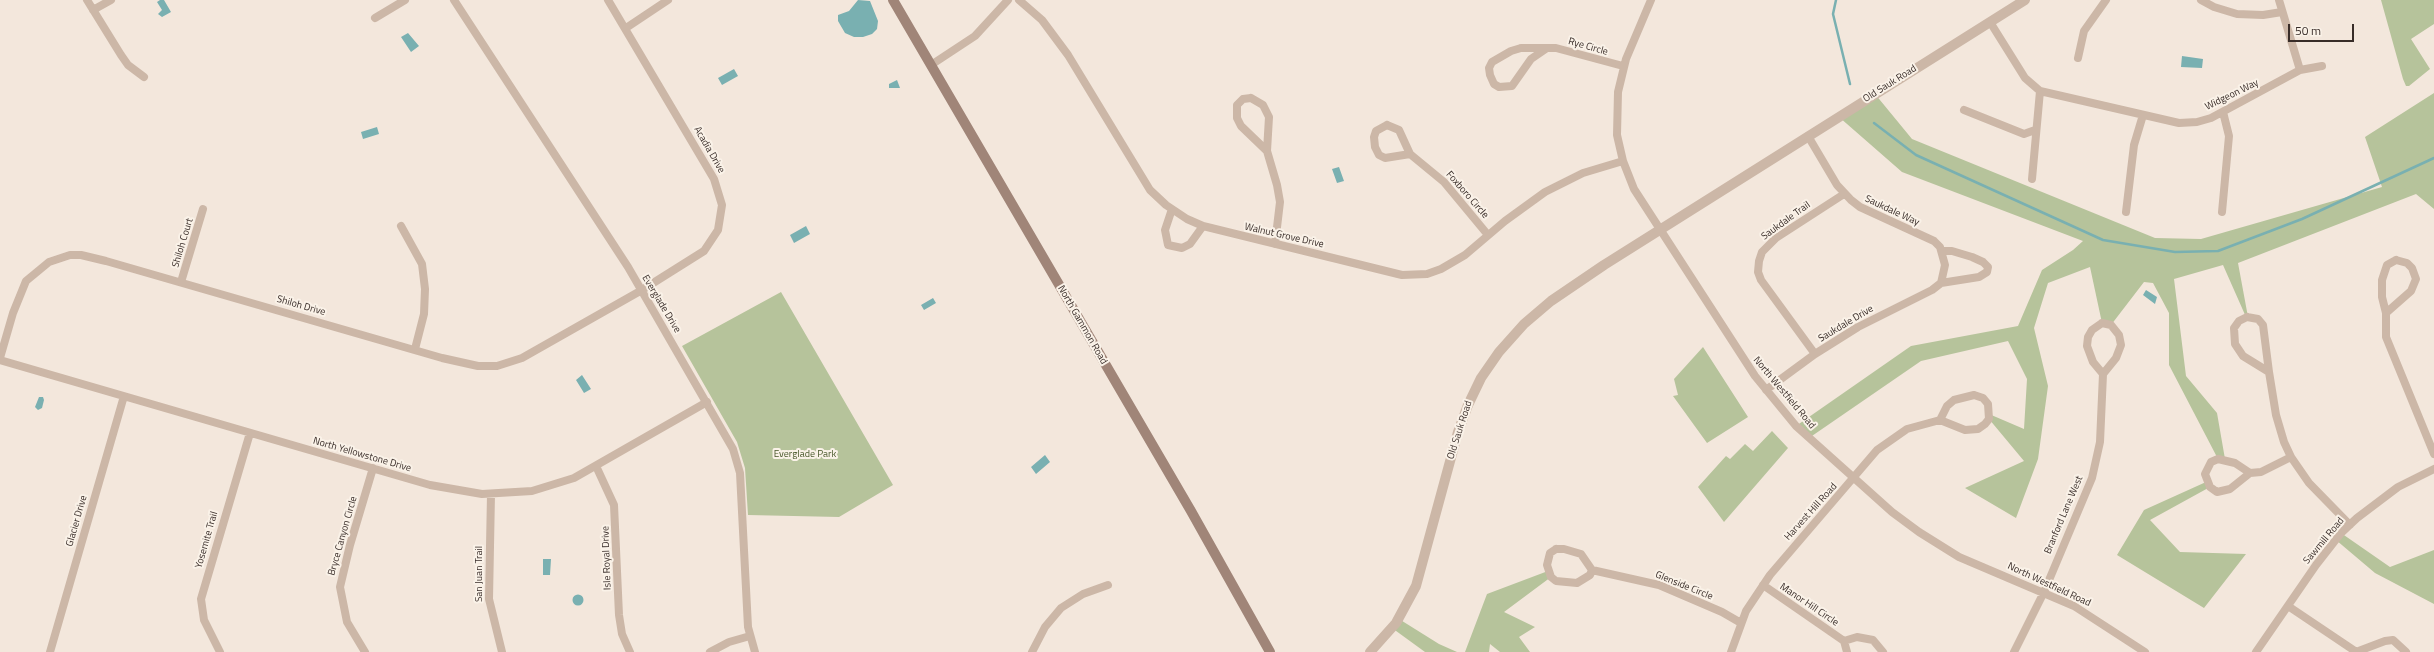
<!DOCTYPE html>
<style>
body{margin:0}
#map{position:relative;width:2434px;height:652px;overflow:hidden;background:#f3e7dc;font-family:"Titillium Web",sans-serif}
canvas{display:block}
.scale{position:absolute;left:2288px;top:24px;width:66px;height:18px;box-sizing:border-box;border:2px solid #382c28;border-top:0;padding-left:5px;font-size:12px;line-height:14px;white-space:nowrap;color:#382c28;-webkit-text-stroke:3px #faf2e8;paint-order:stroke}
</style>
<div id="map">
<canvas width="2434" height="652"></canvas>
<div class="scale">50 m</div>
</div>
<script>
const g = document.querySelector('canvas').getContext('2d');
g.lineJoin = 'round';
function fillPath(path, color) { g.fillStyle = color; g.fill(path, 'evenodd'); }
const poly = rows => new Path2D(rows.map(r => 'M' + r).join(''));
function stroke(path, color, width, dash) { g.strokeStyle = color; g.lineWidth = width; g.lineCap = dash ? 'butt' : 'round'; g.setLineDash(dash || []); g.stroke(path); }
function drawText(font, color, halo, rows, align = 'center') {
  g.font = font + ' "Titillium Web",sans-serif'; g.lineWidth = 4; g.setLineDash([]); g.textBaseline = 'middle'; g.strokeStyle = halo; g.fillStyle = color; for (const [text, x, y, turn = 0] of rows) {
    g.save(); g.translate(x, y); g.rotate((+turn || 0) * Math.PI / 180); g.textAlign = isNaN(turn) ? turn : align; if (halo) g.strokeText(text, 0, 0); g.fillText(text, 0, 0); g.restore();
  }
}
fillPath(poly([
 [2381,0,2434,0,2434,24,2411,39,2430,69,2409,86,2406,86,2403,79],
 [2434,93,2434,209,2416,194,2238,263,2248,317,2246,317,2223,265,2174,279,2186,376,2217,413,2225,459,2218,459,2169,365,2169,313,2153,283,2144,282,2111,325,2102,323,2090,267,2048,283,2034,328,2048,386,2038,459,2016,518,1965,488,2024,461,1989,419,1989,414,2024,429,2027,379,2008,341,1921,361,1809,438,1796,426,1911,346,2018,326,2042,270,2073,250,2083,241,1902,172,1839,117,1875,94,1912,139,2155,238,2201,239,2382,187,2365,137],
 [781,292,893,485,839,517,748,515,745,468,737,442,682,346],
 [1703,347,1748,417,1707,443,1673,396,1678,395,1674,379],
 [1772,431,1788,448,1724,522,1698,487,1726,456,1730,459,1745,444,1753,451],
 [2206,482,2210,487,2150,520,2180,552,2246,554,2204,608,2117,555,2144,510],
 [2341,533,2390,567,2434,550,2434,604,2375,573,2336,540],
 [1548,571,1551,577,1504,612,1535,627,1519,637,1530,652,1500,652,1490,644,1489,652,1465,652,1487,594],
 [1399,619,1439,644,1457,652,1425,652,1392,628]
]), '#b6c39b');
fillPath(poly([
 [160,0,164,0,171,12,162,17,158,14,162,10,157,2],
 [858,0,870,1,878,21,877,29,872,34,863,37,854,37,845,33,838,21,838,15,849,11],
 [408,33,419,46,411,52,401,37],
 [2182,56,2203,59,2202,68,2181,67],
 [734,69,738,76,722,85,718,78],
 [897,80,900,88,889,88,889,84],
 [377,127,379,134,363,139,361,132],
 [1339,167,1344,181,1337,183,1332,169],
 [806,226,810,234,794,243,790,235],
 [2146,290,2157,297,2155,304,2143,295],
 [933,298,936,303,924,310,921,305],
 [582,375,591,389,584,393,576,380],
 [39,397,43,397,44,400,42,408,38,410,35,407],
 [1045,455,1050,462,1036,474,1031,467],
 [543,559,551,559,550,575,543,575],
 '572.5 600a5.5 5.5 0 1 1 11 0a5.5 5.5 0 1 1-11 0Z'
]), '#79b0b1');
stroke(poly([
 [1836,0,1833,14,1850,84],
 [1874,123,1916,155,2103,240,2175,252,2218,251,2302,219,2434,158]
]), '#79b0b1', 2.5);
stroke(poly([
 [87,0,121,55,128,65,144,77],
 [454,0,628,267,733,449,740,473,748,627,755,652],
 [1019,0,1042,20,1068,55,1150,190,1166,205,1187,219,1203,226,1402,275,1427,274,1441,269,1465,255,1505,221,1545,192,1583,173,1623,161],
 [1651,0,1626,59,1618,92,1617,135,1623,161,1634,189,1755,376,1796,426,1892,512,1919,532,1959,557,2074,606,2145,652],
 [2201,0,2214,7,2237,14,2263,15,2282,12],
 [2279,0,2300,70],
 [93,10,111,0],
 [375,18,405,0],
 [1990,22,2025,78,2040,91,2179,123,2197,122,2211,118,2300,70,2322,66],
 [626,28,668,0],
 [1521,48,1547,48,1531,59,1512,86,1499,87,1494,84,1490,75,1489,68,1492,62,1511,51,1521,48],
 [1547,48,1556,48,1623,66],
 [2078,58,2084,31,2106,0],
 [931,65,975,36,1008,0],
 [1251,98,1263,105,1269,117,1267,151,1241,126,1237,118,1237,105,1243,99,1251,98],
 [1964,110,2024,134,2035,130],
 [1387,125,1399,130,1410,154,1385,158,1379,155,1375,147,1374,137,1376,131,1387,125],
 [1808,136,1837,185,1851,200,1860,207,1934,241,1940,247,1945,265,1941,283],
 [1267,151,1277,185,1280,202,1275,244],
 [1410,154,1444,182,1488,235],
 [2032,179,2040,91],
 [1172,209,1165,230,1168,245,1182,248,1190,244,1203,226],
 [2126,212,2134,145,2143,115],
 [2222,212,2229,136,2223,112],
 [401,226,422,264,425,289,424,314,415,349],
 [2396,260,2407,263,2412,268,2416,279,2411,291,2386,313,2382,297,2382,280,2387,265,2396,260],
 [181,282,203,209],
 [1941,283,1979,277,1987,272,1988,267,1983,262,1972,257,1952,251,1942,251],
 [2386,313,2386,337,2434,454],
 [2247,317,2258,319,2263,325,2269,372,2243,356,2235,344,2234,328,2239,321,2247,317],
 [2102,323,2111,325,2119,335,2121,345,2116,358,2103,374,2093,362,2087,346,2088,337,2092,330,2102,323],
 [1815,354,1761,280,1758,272,1759,261,1762,252,1776,238,1844,194],
 [0,358,13,313,26,281,49,262,70,255,81,255,106,261,442,358,478,366,497,366,522,358,642,290,704,251,718,230,722,205,714,179,608,0],
 [0,360,430,485,482,494,532,491,574,478,707,402],
 [2269,372,2276,415,2284,442,2291,457,2309,483,2350,525],
 [1766,390,1815,354,1858,327,1932,290,1941,283],
 [1974,395,1983,398,1988,404,1989,419,1985,424,1978,429,1965,430,1940,420,1947,406,1954,400,1974,395],
 [2218,459,2235,463,2250,473,2230,489,2217,492,2210,487,2205,474,2211,462,2218,459],
 [596,466,614,505,619,615,622,634,630,652],
 [2250,473,2261,472,2291,457],
 [491,494,489,599,502,652],
 [1556,549,1564,549,1581,554,1592,570,1590,575,1577,583,1556,581,1551,577,1547,565,1550,553,1556,549],
 [1592,570,1659,585,1722,612,1741,623],
 [1763,585,1844,641],
 [2288,606,2355,651],
 [50,652,124,396],
 [220,652,204,620,201,599,250,433],
 [365,652,347,622,340,587,350,545,373,468],
 [710,652,729,642,750,636],
 [1032,652,1045,627,1061,608,1083,594,1108,585],
 [1731,652,1746,611,1770,575,1877,450,1907,429,1940,420],
 [1847,652,1844,641,1857,637,1873,640,1883,652],
 [2014,652,2044,592,2092,478,2100,442,2103,374],
 [2256,652,2316,565,2341,533,2357,518,2398,487,2434,469],
 [2356,652,2385,641,2393,640,2406,652]
]), '#ccb7a7', 8);
stroke(poly([
 [1370,652,1396,623,1416,586,1458,432,1468,405,1481,378,1499,352,1524,324,1551,301,1604,265,2025,0]
]), '#ccb7a7', 10);
stroke(poly([
 [893,0,1191,511,1270,652]
]), '#a08578', 10);
drawText('10px', '#382c28', '#faf2e8', [
 ["Rye Circle",1588,47,16],
 ["Old Sauk Road",1890,84,-32],
 ["Widgeon Way",2232,95,-26],
 ["Acadia Drive",709,150,60],
 ["Foxboro Circle",1467,195,49],
 ["Saukdale Way",1892,211,25],
 ["Saukdale Trail",1786,221,-36],
 ["Walnut Grove Drive",1284,236,13],
 ["Shiloh Court",183,243,-73],
 ["Everglade Drive",661,304,59],
 ["Shiloh Drive",301,306,16],
 ["Saukdale Drive",1846,324,-31],
 ["North Gammon Road",1082,325,60],
 ["North Westfield Road",1784,393,50],
 ["Old Sauk Road",1460,430,-72],
 ["North Yellowstone Drive",362,455,16],
 ["Harvest Hill Road",1811,512,-48],
 ["Branford Lane West",2064,515,-67],
 ["Glacier Drive",77,521,-74],
 ["Bryce Canyon Circle",343,536,-74],
 ["Yosemite Trail",207,540,-74],
 ["Sawmill Road",2324,541,-50],
 ["Isle Royal Drive",607,558,-92],
 ["San Juan Trail",480,574,-90],
 ["North Westfield Road",2049,585,25],
 ["Glenside Circle",1684,586,22],
 ["Manor Hill Circle",1809,605,34]
]);
drawText('10px', '#48572a', '#faf2e8', [
 ["Everglade Park",805,455]
]);
</script>
